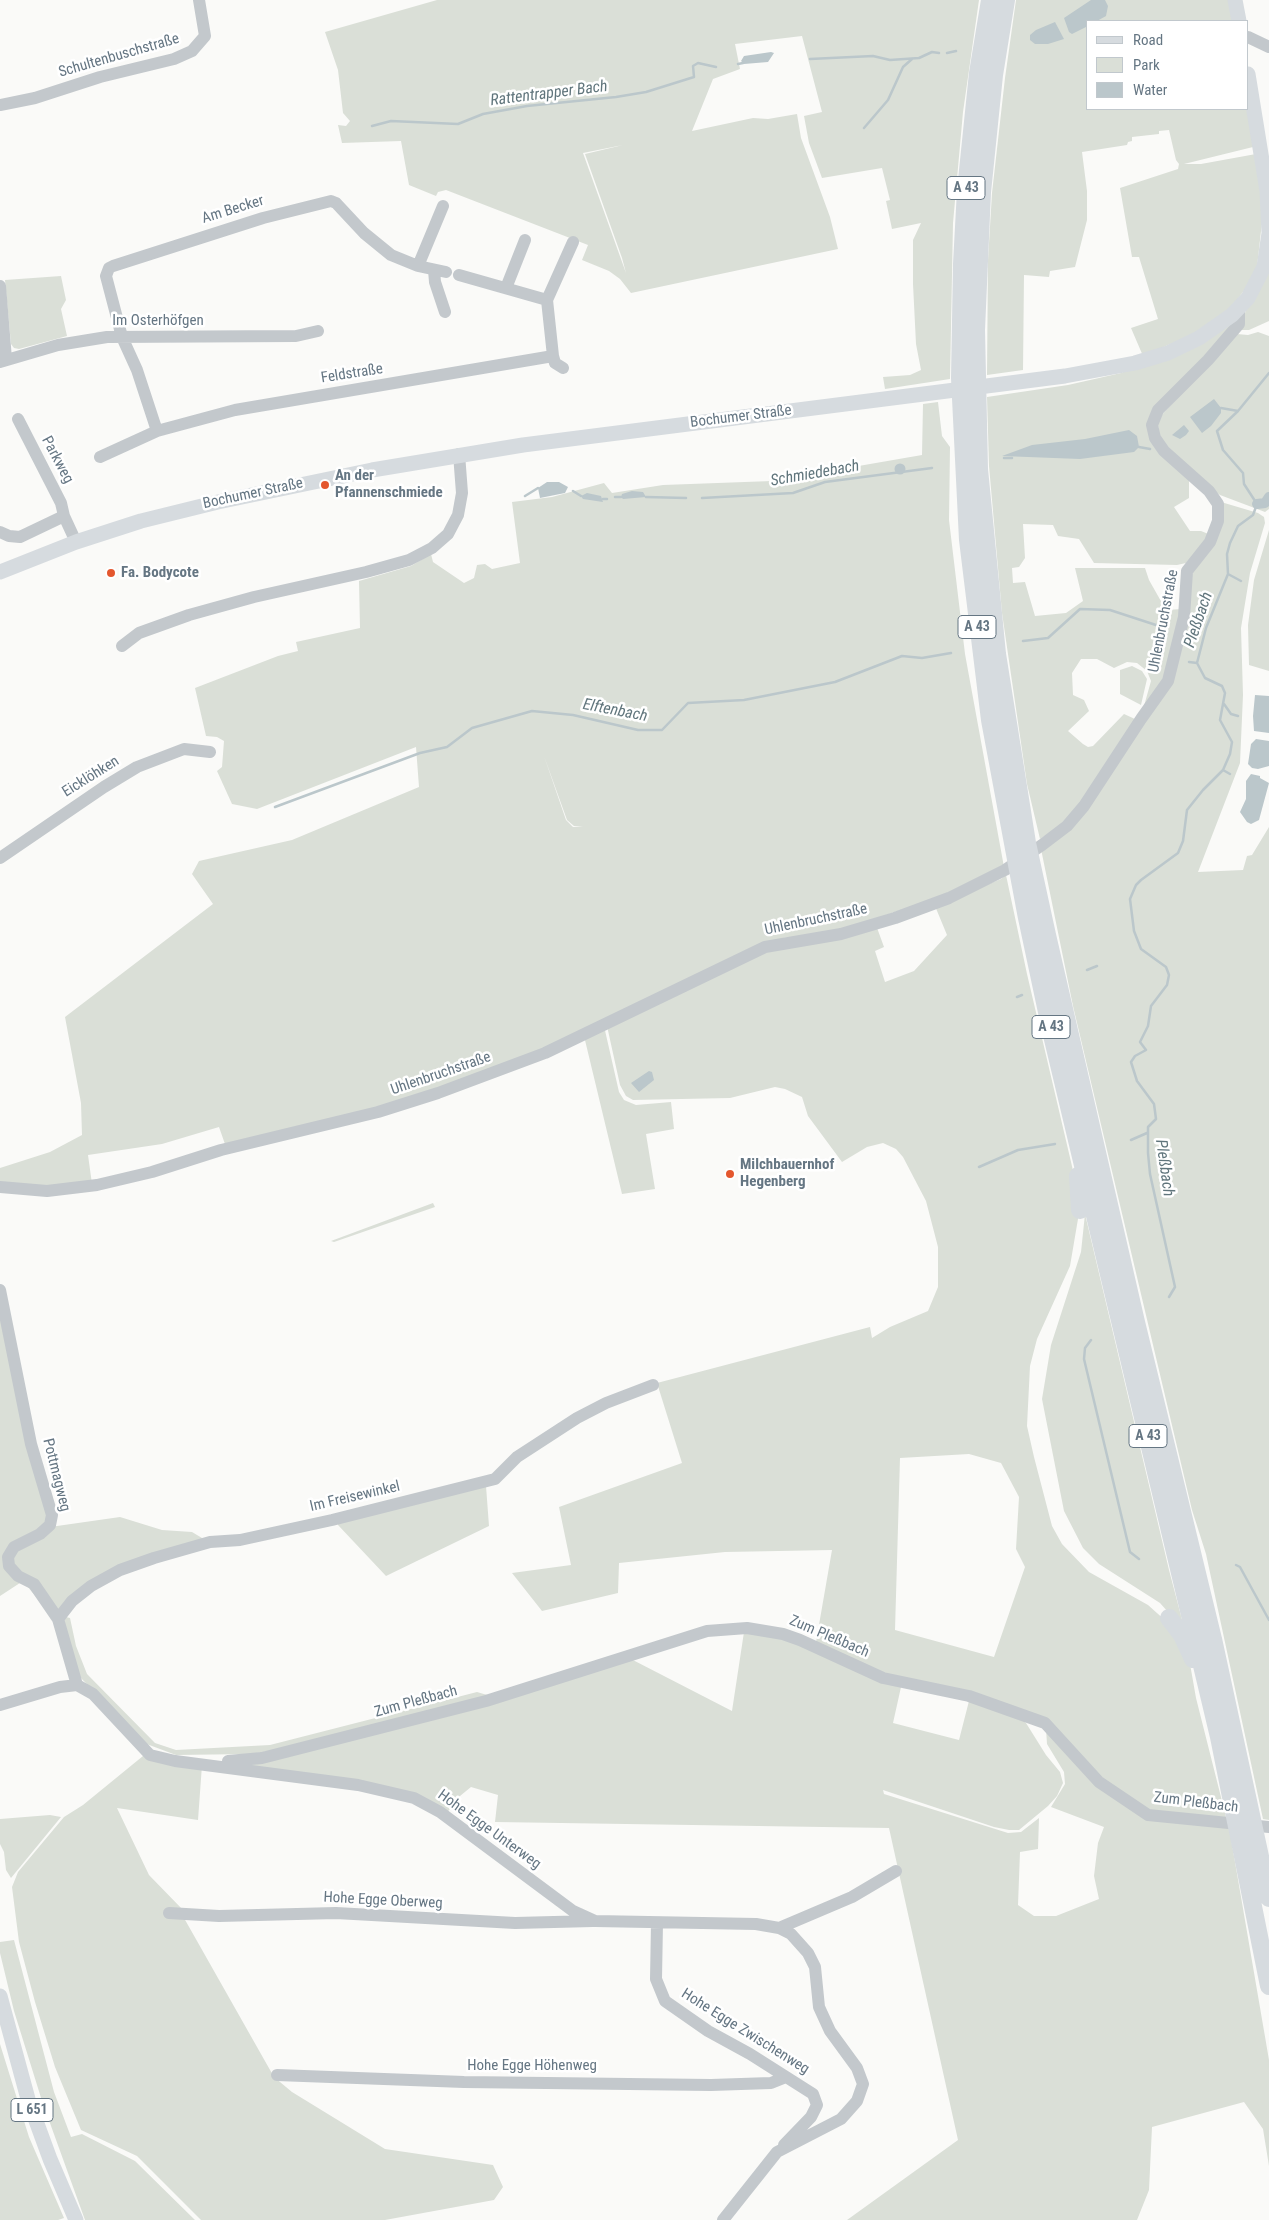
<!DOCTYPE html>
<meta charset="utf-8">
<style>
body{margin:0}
#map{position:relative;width:1269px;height:2220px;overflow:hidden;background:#fafaf8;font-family:"Roboto Condensed",sans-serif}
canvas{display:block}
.legend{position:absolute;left:1086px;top:20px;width:162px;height:90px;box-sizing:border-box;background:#fff;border:1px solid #c1c8cd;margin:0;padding:6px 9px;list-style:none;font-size:15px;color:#657683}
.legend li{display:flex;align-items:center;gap:10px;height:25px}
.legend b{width:25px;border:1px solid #c1c8cd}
</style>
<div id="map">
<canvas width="1269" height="2220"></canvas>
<ul class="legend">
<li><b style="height:6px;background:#d6dbdf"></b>Road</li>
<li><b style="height:14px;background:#dadfd7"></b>Park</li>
<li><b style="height:14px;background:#bbc7cb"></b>Water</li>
</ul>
</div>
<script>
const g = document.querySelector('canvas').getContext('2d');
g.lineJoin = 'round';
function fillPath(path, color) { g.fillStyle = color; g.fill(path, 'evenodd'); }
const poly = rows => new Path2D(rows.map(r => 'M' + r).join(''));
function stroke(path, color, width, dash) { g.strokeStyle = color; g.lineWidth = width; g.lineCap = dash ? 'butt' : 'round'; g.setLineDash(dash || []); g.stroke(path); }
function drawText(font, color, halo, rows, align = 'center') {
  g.font = font + ' "Roboto Condensed",sans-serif'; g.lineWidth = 5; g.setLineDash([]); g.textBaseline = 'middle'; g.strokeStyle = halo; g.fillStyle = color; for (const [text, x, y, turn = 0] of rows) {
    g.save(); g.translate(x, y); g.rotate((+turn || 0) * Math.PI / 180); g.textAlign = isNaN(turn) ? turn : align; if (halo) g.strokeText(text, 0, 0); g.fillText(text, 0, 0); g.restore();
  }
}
fillPath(poly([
 [437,0,979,0,963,112,953,223,950,379,885,389,883,377,910,375,921,370,916,344,913,284,913,240,921,223,892,229,886,201,890,200,882,168,822,178,809,143,804,116,822,112,802,36,735,44,740,69,713,79,692,131,753,118,768,119,797,114,801,138,830,217,838,249,631,293,620,279,609,271,582,260,588,245,446,190,438,192,436,196,409,185,401,141,342,143,338,125,346,126,350,121,343,113,338,70,325,32],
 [623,145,585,154,622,258,626,273,583,153],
 [1016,0,1229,0,1233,21,1088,21,1088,109,1247,109,1253,147,1184,164,1201,164,1256,154,1260,177,1262,222,1257,267,1250,283,1229,310,1198,332,1143,356,1131,328,1158,319,1139,257,1132,257,1120,188,1178,169,1179,164,1176,160,1169,130,1159,131,1159,134,1132,137,1132,141,1128,142,1127,145,1082,152,1087,191,1087,220,1075,267,1050,271,1049,277,1024,275,1023,370,987,375,988,260,992,193,1005,78],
 [1269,267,1269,321,1249,330,1240,330,1247,306],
 [61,276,66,300,61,309,67,336,19,349,14,348,11,344,5,280],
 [1230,323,1232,328,1148,421,1189,480,1189,498,1174,507,1190,531,1201,531,1211,535,1186,563,1177,565,1094,563,1079,539,1058,536,1053,525,1023,524,1025,558,1019,567,1012,568,1013,583,1025,582,1035,616,1066,613,1083,601,1075,568,1145,568,1149,580,1166,610,1182,609,1171,669,1144,706,1151,681,1147,671,1137,663,1127,662,1114,668,1097,659,1081,659,1072,673,1073,695,1084,700,1089,711,1068,731,1083,744,1088,747,1093,746,1124,714,1135,719,1072,818,1040,839,1027,784,1002,613,989,466,987,397,1068,385,1121,373],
 [1258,332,1269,336,1269,509,1265,512,1220,495,1193,476,1161,443,1157,420,1237,334,1248,335],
 [938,402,942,436,950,447,949,520,965,654,1004,867,948,894,836,932,783,938,562,1043,437,1091,226,1147,219,1127,162,1144,88,1155,92,1184,57,1189,0,1185,0,1168,50,1152,82,1135,81,1103,65,1017,213,904,192,874,199,861,292,840,419,787,416,747,257,809,232,804,217,771,222,767,224,741,217,737,206,736,195,688,278,656,298,651,296,642,360,628,359,581,411,566,431,554,433,562,464,583,474,578,477,565,485,564,492,569,520,563,512,502,552,497,604,483,612,493,663,485,772,481,922,455,923,404],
 [544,756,567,820,574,826,583,827,573,827,566,820],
 [1221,502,1258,513,1264,517,1265,523,1250,573,1241,628,1243,695,1240,763,1198,872,1243,870,1247,856,1252,855,1269,827,1269,1820,1263,1819,1206,1554,1192,1510,1073,1006,1041,849,1050,846,1168,686,1189,582],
 [1269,530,1269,671,1249,665,1248,625,1254,580],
 [1132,666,1142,671,1147,679,1141,705,1120,694,1120,670],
 [1006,875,1027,974,1075,1179,1077,1197,1078,1219,1070,1266,1037,1339,1030,1366,1027,1426,1034,1457,1052,1526,1062,1544,1089,1572,1148,1605,1167,1622,1189,1658,1196,1698,1226,1817,1148,1814,1100,1781,1046,1721,885,1674,816,1642,832,1550,725,1552,619,1563,618,1593,542,1611,512,1573,571,1565,559,1507,682,1463,657,1383,870,1327,872,1338,890,1327,928,1311,938,1287,938,1247,926,1201,903,1157,896,1149,883,1143,867,1147,842,1162,808,1116,802,1097,785,1089,775,1087,730,1098,633,1100,626,1096,620,1085,607,1026,755,953,876,925,884,947,875,951,885,982,914,971,947,935,935,906,1001,879],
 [969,1454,1001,1463,1019,1497,1016,1549,1025,1567,994,1657,895,1630,900,1458],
 [604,1026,619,1092,624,1100,636,1105,671,1102,674,1129,646,1134,655,1189,622,1194,584,1036],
 [433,1203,435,1207,334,1242,331,1241],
 [1085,1214,1169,1570,1185,1631,1160,1603,1099,1564,1083,1548,1064,1511,1042,1399,1051,1345,1081,1252],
 [0,1298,50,1527,120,1517,162,1530,192,1532,207,1541,118,1567,54,1619,23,1581,0,1596],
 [486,1486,489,1526,386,1576,338,1525,338,1521],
 [62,1616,70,1618,76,1646,87,1674,155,1743,176,1750,270,1745,477,1692,494,1697,277,1750,250,1754,176,1755,144,1743,79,1676],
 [744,1632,783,1637,901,1687,893,1723,959,1740,969,1701,1018,1716,1026,1723,1046,1755,1060,1772,1063,1783,1057,1796,1048,1806,1019,1830,1009,1830,994,1827,883,1790,884,1794,1008,1833,1021,1832,1039,1818,1038,1849,1020,1852,1018,1905,1034,1916,1056,1916,1099,1899,1094,1876,1098,1843,1104,1827,1051,1807,1065,1784,1064,1772,1047,1744,1046,1729,1147,1816,1229,1827,1269,2060,1269,2166,1263,2129,1244,2102,1152,2127,1149,2190,1137,2220,847,2220,958,2140,889,1828,495,1822,498,1795,471,1787,460,1796,446,1814,437,1807,252,1767,252,1761,629,1658,732,1711],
 [143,1756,202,1765,198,1820,117,1808,149,1875,183,1910,184,1918,274,2077,292,2092,385,2149,493,2165,503,2187,494,2200,385,2220,201,2220,137,2156,81,2130,55,2067,35,2002,19,1942,12,1887,18,1872,64,1817,83,1805],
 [50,1815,61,1817,11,1878,6,1870,4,1852,0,1844,0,1819],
 [14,1940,54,2092,71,2137,82,2134,135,2161,195,2220,85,2220,42,2101,14,2011,0,1953,0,1942],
 [0,2044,29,2137,64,2218,58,2220,0,2220]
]), '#dadfd7');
fillPath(poly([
 [1091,0,1105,0,1108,6,1106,16,1097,21,1088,21,1088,26,1072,34,1069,32,1064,18],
 [1055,22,1064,39,1048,44,1035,44,1030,40,1030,35,1036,30],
 [771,52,774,53,768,62,744,64,741,61,744,56],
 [1214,399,1221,408,1221,413,1211,426,1202,433,1190,417],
 [1184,425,1189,431,1186,435,1180,439,1172,435],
 [1129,430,1137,436,1139,447,1134,452,1080,459,1002,456,1032,445,1085,439],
 '894.5 469a5.5 5.5 0 1 1 11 0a5.5 5.5 0 1 1-11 0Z',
 [547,482,559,482,568,487,565,493,540,498,538,488],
 [632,491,643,492,646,497,623,499,621,497,622,494],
 [587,493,601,496,603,502,583,499,581,496],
 [1255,695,1269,696,1269,733,1254,731,1253,716],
 [1256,739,1269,741,1269,766,1258,769,1252,768,1248,764,1251,744],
 [1251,774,1260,776,1260,778,1269,783,1259,820,1251,824,1247,822,1240,812,1246,799,1246,781],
 [649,1071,652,1072,654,1080,639,1092,631,1083]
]), '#bbc7cb');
stroke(poly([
 [947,53,956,51],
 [810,59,873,56,890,60,919,58,932,52,939,53],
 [738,64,743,63],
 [372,126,391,121,458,124,483,114,527,106,616,97,646,92,694,77,693,66,698,63,716,67],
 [864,128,888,100,903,67,912,59],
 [1221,408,1238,411],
 [1139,447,1150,449],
 [1004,458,1012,458],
 [573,491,581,496],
 [525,496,538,488],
 [615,497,621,497],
 [646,497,686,498],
 [702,498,793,493,825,482,932,468],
 [603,499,607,499],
 [1228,574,1241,581],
 [1023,641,1048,638,1080,609,1110,610,1159,626],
 [1189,662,1197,663],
 [1224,704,1231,714,1238,716],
 [1223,770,1230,774],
 [275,807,420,753,447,747,472,728,532,711,573,715,638,730,662,730,688,703,744,700,835,682,902,656,922,658,951,653],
 [1087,970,1097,966],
 [1017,997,1022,995],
 [1131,1140,1147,1133],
 [979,1167,1018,1150,1055,1144],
 [1169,1297,1175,1287,1150,1174,1148,1153,1148,1127,1156,1119,1154,1104,1137,1081,1131,1062,1135,1056,1146,1050,1140,1042,1148,1026,1151,1006,1167,985,1169,975,1166,967,1141,949,1134,931,1130,899,1136,885,1141,880,1178,853,1183,841,1187,810,1203,790,1223,770,1230,754,1232,742,1220,720,1225,693,1222,686,1205,678,1197,663,1206,628,1228,574,1227,554,1230,543,1238,526,1253,515,1257,504,1244,484,1243,473,1223,450,1217,431,1238,411,1269,373],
 [1091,1340,1085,1348,1084,1359,1130,1552,1139,1559],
 [1236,1565,1240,1567,1269,1620]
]), '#bbc7cb', 2.5);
stroke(poly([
 [1257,504,1265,503,1269,497]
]), '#bbc7cb', 10);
stroke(poly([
 [1248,37,1269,47],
 [0,105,35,98,100,77,174,59,192,51,205,36,199,0],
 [418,266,443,206],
 [434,270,435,282,445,312],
 [446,272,418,266,391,255,364,233,336,203,331,201,263,218,113,266,109,268,106,276,122,337,137,370,157,431,235,410,553,356,547,300,459,275],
 [0,286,6,359],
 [506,288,525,240],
 [547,300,573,242],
 [553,356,555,363,563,368],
 [0,362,58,345,107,337,296,336,318,331],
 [18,419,61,503,64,516,76,542],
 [100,457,157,431],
 [0,532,9,536,20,537,64,516],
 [122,646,139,633,189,615,254,597,366,572,409,560,432,548,448,534,458,515,462,493,459,454],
 [0,858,104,787,137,767,184,749,210,752],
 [0,1187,47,1191,97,1185,152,1172,221,1150,378,1112,438,1093,545,1053,765,947,841,934,895,918,949,898,1005,870,1042,845,1067,826,1084,806,1141,719,1168,681,1184,617,1187,571,1210,542,1218,521,1218,504,1209,491,1164,451,1155,438,1152,425,1158,410,1208,360,1239,324,1239,308],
 [0,1290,31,1444,52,1515,50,1525,40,1534,14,1547,8,1557,9,1566,18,1576,34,1584,58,1619,77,1685],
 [58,1619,72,1601,91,1586,120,1570,154,1558,210,1542,240,1540,332,1520,495,1479,517,1457,577,1418,606,1403,653,1385],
 [0,1705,60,1687,77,1685,93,1694,150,1755,175,1761,358,1785,414,1798,440,1812,573,1911,595,1921,756,1924,779,1928,791,1934,808,1953,815,1967,819,2007,830,2031,857,2068,863,2084,857,2101,841,2119,777,2152,723,2220],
 [228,1761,262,1758,486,1701,707,1631,747,1628,783,1634,800,1640,883,1678,969,1696,1045,1723,1099,1782,1148,1815,1269,1827],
 [169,1913,219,1916,336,1913,515,1923,593,1921],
 [657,1923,656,1979,665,2001,708,2031,750,2054,813,2094,817,2105,811,2117,784,2145],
 [779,1928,852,1897,896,1871],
 [277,2075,464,2082,711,2085,771,2083,786,2077]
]), '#c3c8cc', 12);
stroke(poly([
 [1235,0,1239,21],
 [0,572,76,542,141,521,218,502,372,470,523,445,1065,376,1135,363,1168,353,1199,338,1232,315,1248,298,1264,267,1269,233,1267,191,1248,74],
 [0,1996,28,2099,50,2159,76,2220]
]), '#d6dbdf', 15);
stroke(poly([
 [990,0,978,73,966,190,962,264,960,378,968,540,990,720,1027,918,1051,1031,1219,1737,1269,1986],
 [1006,0,994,75,982,192,976,330,979,469,997,654,1027,843,1047,935,1136,1322,1213,1639,1269,1898],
 [1078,1176,1080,1210],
 [1169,1618,1182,1635,1193,1659]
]), '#d6dbdf', 18);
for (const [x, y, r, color] of [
 [325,485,5,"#e4572e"],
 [111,573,5,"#e4572e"],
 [730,1174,5,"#e4572e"]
]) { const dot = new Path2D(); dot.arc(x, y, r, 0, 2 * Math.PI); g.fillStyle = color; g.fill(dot); stroke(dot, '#fff', 2); }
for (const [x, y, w] of [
 [966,188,38],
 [977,627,38],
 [1051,1027,38],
 [1148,1436,38],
 [32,2110,42]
]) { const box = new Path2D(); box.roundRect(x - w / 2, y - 11.5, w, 23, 4); g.fillStyle = '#fff'; g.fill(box); stroke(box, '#657683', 1); }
drawText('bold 14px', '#657683', null, [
 ["A 43",966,188],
 ["A 43",977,627],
 ["A 43",1051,1027],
 ["A 43",1148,1436],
 ["L 651",32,2110]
]);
drawText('15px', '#657683', '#fff', [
 ["Schultenbuschstraße",119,56,-16],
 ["Am Becker",233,210,-17],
 ["Im Osterhöfgen",158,321],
 ["Feldstraße",352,374,-9],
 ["Bochumer Straße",741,417,-7],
 ["Parkweg",57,460,62],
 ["Bochumer Straße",253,494,-12],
 ["Uhlenbruchstraße",1164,621,-79],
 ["Eicklöhken",91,777,-32],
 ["Uhlenbruchstraße",816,920,-12],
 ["Uhlenbruchstraße",441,1074,-19],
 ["Pottmagweg",56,1475,76],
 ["Im Freisewinkel",355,1497,-13],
 ["Zum Pleßbach",829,1637,23],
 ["Zum Pleßbach",416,1702,-15],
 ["Zum Pleßbach",1196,1803,7],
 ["Hohe Egge Unterweg",489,1830,36],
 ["Hohe Egge Oberweg",383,1901,3],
 ["Hohe Egge Zwischenweg",745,2032,32],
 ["Hohe Egge Höhenweg",532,2066]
]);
drawText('bold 15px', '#657683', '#fff', [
 ["An der",335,476],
 ["Pfannenschmiede",335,493],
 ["Fa. Bodycote",121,573],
 ["Milchbauernhof",740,1165],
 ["Hegenberg",740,1182]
], 'left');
drawText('italic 16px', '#60757c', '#fff', [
 ["Rattentrapper Bach",549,94,-7],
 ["Schmiedebach",815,474,-10],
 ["Pleßbach",1199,620,-71],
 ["Elftenbach",615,711,11],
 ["Pleßbach",1164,1168,82]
]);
</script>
